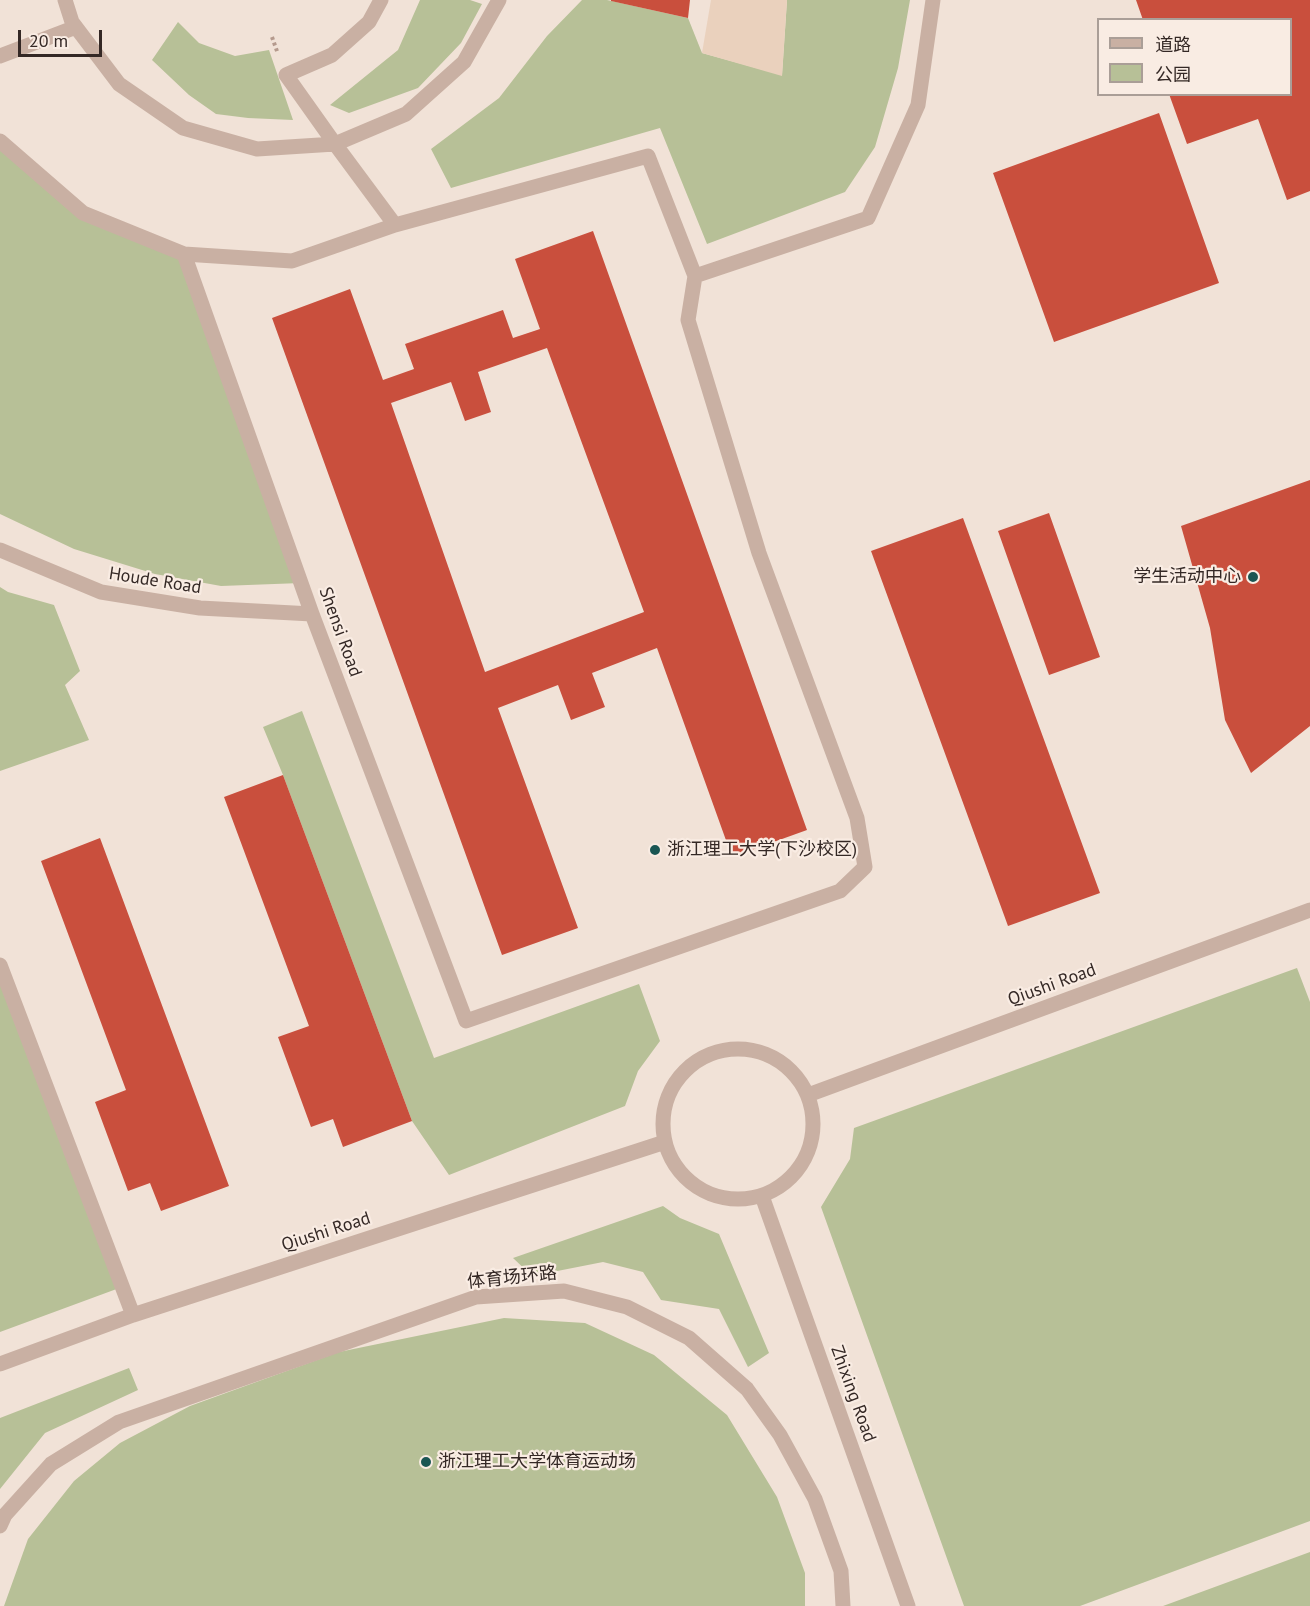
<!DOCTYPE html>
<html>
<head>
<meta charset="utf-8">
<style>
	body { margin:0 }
	#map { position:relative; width:1310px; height:1606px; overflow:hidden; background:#f1e2d7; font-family:"PT Sans","Noto Sans SC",sans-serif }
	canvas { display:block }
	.legend { position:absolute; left:1097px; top:18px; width:195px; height:78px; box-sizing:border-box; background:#f9ece3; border:2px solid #aa9e97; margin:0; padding:8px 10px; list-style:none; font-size:18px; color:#342825 }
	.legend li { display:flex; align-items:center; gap:12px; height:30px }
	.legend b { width:30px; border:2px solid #aa9e97 }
	.scale { position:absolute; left:18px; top:30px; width:84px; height:27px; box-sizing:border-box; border:3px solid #342825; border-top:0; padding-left:8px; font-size:18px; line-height:21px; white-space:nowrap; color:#342825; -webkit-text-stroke:4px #f9ece3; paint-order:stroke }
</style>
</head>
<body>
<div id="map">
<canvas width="1310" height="1606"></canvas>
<ul class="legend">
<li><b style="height:8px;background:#c9b0a3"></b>道路</li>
<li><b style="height:16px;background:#b7c097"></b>公园</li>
</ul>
<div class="scale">20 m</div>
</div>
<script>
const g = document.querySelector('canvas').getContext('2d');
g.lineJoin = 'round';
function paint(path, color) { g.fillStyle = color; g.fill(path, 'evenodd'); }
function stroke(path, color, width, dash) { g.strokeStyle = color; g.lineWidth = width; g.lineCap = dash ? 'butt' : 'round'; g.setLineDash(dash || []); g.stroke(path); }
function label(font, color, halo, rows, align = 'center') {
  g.font = font + ' "PT Sans","Noto Sans SC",sans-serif'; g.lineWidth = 4.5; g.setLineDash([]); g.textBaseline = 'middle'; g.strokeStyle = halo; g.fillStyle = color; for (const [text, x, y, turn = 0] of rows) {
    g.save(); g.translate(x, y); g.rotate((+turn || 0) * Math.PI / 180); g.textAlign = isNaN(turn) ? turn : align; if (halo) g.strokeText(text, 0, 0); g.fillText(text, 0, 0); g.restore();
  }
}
const green = new Path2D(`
	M 420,0 L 470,0 L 482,4 L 461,43 L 418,88 L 349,113 L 330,105 L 398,50 Z
	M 582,0 L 607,0 L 688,18 L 702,53 L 782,75 L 787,0 L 910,0 L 898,68 L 875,147 L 845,192 L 707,244 L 660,128 L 451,188 L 431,149 L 499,98 L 547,36 Z
	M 178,22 L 199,43 L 235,56 L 269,50 L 293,120 L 248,118 L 216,114 L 189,95 L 152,60 Z
	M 0,141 L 83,213 L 184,254 L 301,583 L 221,586 L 155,574 L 74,549 L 0,514 Z
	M 0,587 L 8,592 L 54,605 L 80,671 L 65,685 L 89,740 L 0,771 Z
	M 302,711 L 434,1058 L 639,984 L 660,1041 L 638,1071 L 625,1106 L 449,1175 L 412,1121 L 283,775 L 263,727 Z
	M 0,965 L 122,1287 L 0,1332 Z
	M 1297,968 L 1310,1002 L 1310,1521 L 1080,1606 L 964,1606 L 821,1207 L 850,1159 L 854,1128 Z
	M 663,1206 L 680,1218 L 719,1234 L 769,1353 L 748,1367 L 719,1309 L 661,1300 L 643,1272 L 603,1262 L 532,1276 L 513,1258 Z
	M 504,1318 L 585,1323 L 654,1355 L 727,1415 L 777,1497 L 805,1573 L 805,1606 L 4,1606 L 28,1539 L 74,1481 L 120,1443 L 190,1406 L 339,1352 Z
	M 129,1368 L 138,1390 L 45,1433 L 0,1489 L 0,1418 Z
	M 1310,1552 L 1310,1606 L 1163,1606 Z`);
const plaza = new Path2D(`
	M 711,0 L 787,0 L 782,76 L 702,53 Z`);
const building = new Path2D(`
	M 611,0 L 690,0 L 688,18 L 611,1 Z
	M 1136,0 L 1310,0 L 1310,191 L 1287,200 L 1258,119 L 1187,144 L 1169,94 L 1290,94 L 1290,20 L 1143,20 Z
	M 1159,113 L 1219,283 L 1054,342 L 993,173 Z
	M 593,231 L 807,830 L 732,857 L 657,648 L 592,673 L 605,707 L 571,720 L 558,685 L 498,708 L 578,928 L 502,955 L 272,318 L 350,289 L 383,380 L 414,369 L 405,344 L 503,310 L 513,338 L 540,329 L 515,259 ZM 547,348 L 644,612 L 485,672 L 391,403 L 451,382 L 465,421 L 491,412 L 478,372 Z
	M 1310,480 L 1310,726 L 1251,773 L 1225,720 L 1210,628 L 1181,526 Z
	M 1049,513 L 1100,657 L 1049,675 L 998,531 Z
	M 963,518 L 1100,893 L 1008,926 L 871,551 Z
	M 283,775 L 412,1121 L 343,1147 L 333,1119 L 311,1127 L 278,1037 L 309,1026 L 224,797 Z
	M 100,838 L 229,1186 L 161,1211 L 150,1183 L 128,1191 L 95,1102 L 126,1090 L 41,861 Z`);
const path = new Path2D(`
	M 272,37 L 278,54`);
const minor = new Path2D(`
	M 65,0 L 72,22 L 119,84 L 183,128 L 257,149 L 335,144 L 406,114 L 464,62 L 499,0
	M 381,0 L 369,22 L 332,55 L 286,75 L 335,144 L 395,225
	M 0,56 L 76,27
	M 0,141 L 83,213 L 184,254 L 292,261 L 395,225 L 648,156 L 695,276 L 688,320 L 759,553 L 857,818 L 865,867 L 840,891 L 466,1021 L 312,614 L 184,254
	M 695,276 L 868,218 L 918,105 L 933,0
	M 0,550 L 101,592 L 200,608 L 312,614
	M 0,965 L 133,1315
	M663 1124a75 75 0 1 1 150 0a75 75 0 1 1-150 0Z
	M 808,1095 L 1310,910
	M 762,1196 L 908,1606
	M 0,1364 L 133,1315 L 665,1142
	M 0,1526 L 5,1515 L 51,1464 L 119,1422 L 476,1297 L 564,1291 L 627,1307 L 689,1338 L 747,1389 L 780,1435 L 815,1499 L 841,1571 L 843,1606`);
const markers = [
	[1253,577,6,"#1a5653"],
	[655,850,6,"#1a5653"],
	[426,1462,6,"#1a5653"]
];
const poiNames = [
	["学生活动中心",1241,577,"right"],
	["浙江理工大学(下沙校区)",667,850],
	["浙江理工大学体育运动场",438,1462]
];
const streetNames = [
	["Houde Road",155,581,9],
	["Shensi Road",340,632,70],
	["Qiushi Road",1052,985,-20],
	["Qiushi Road",326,1232,-18],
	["体育场环路",512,1278,-6],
	["Zhixing Road",853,1394,70]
];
paint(green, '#b7c097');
paint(plaza, '#ead1bd');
paint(building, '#c94f3d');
stroke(path, '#b59a8d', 4, [3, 3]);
stroke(minor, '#c9b0a3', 15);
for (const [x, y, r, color] of markers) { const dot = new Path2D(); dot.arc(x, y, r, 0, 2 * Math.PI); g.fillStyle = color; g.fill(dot); stroke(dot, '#f9ece3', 2); }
label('18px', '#342825', '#f9ece3', poiNames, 'left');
label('18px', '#342825', '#f9ece3', streetNames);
</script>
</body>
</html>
